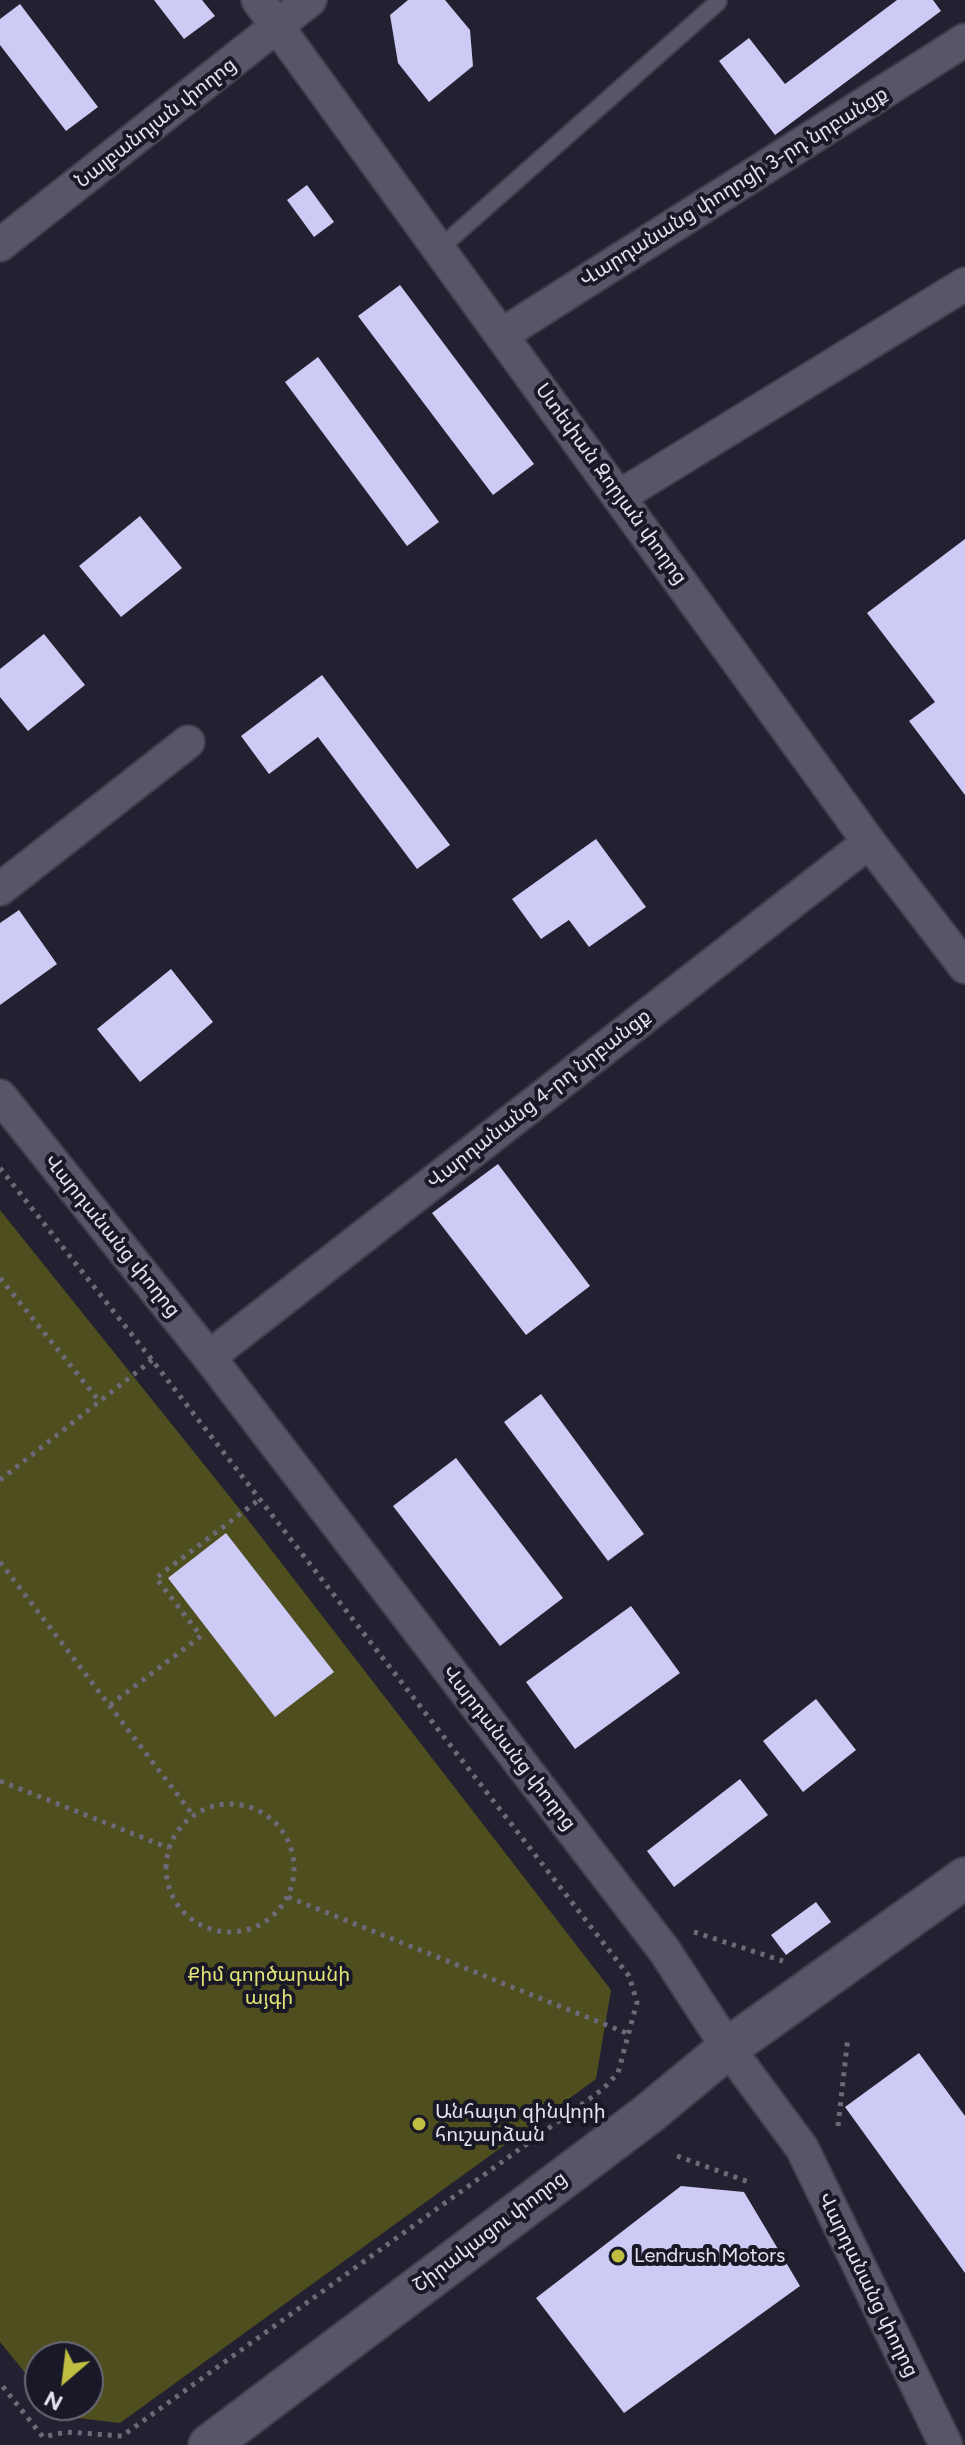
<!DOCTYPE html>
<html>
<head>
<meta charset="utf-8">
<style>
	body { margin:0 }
	#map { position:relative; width:965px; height:2445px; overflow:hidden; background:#232131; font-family:Figtree,sans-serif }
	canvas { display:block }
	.north { position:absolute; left:24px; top:2341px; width:80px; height:80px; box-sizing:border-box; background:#191827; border:2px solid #6a6976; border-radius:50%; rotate:208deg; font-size:22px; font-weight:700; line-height:32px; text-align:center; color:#e3e2ed }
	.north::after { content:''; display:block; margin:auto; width:28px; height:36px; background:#bfbe41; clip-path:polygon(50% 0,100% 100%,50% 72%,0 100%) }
</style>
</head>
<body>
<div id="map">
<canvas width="965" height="2445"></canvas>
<div class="north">N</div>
</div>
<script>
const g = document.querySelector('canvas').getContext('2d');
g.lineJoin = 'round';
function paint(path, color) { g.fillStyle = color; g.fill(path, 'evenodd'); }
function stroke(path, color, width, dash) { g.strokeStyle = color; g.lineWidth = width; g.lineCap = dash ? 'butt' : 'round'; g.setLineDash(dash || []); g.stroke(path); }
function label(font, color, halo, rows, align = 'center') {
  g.font = font + ' Figtree,"Noto Sans Armenian",sans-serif'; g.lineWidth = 8; g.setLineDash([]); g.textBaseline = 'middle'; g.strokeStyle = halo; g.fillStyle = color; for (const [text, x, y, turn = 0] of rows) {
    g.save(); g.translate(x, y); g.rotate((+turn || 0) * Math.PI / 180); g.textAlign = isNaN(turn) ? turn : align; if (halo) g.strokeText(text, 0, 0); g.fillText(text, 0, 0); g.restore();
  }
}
const green = new Path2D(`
	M 0,1210 L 242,1512 L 611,1990 L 596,2079 L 120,2423 L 61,2416 L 51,2405 L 88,2405 L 88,2357 L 40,2357 L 40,2391 L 0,2342 Z`);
const building = new Path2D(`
	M 154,0 L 202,0 L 215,16 L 184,39 Z
	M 408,0 L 445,0 L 470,30 L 473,66 L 429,102 L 398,63 L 390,15 Z
	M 897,0 L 933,0 L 941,11 L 775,135 L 719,61 L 749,38 L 785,84 Z
	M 20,4 L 98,107 L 66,131 L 0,45 L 0,19 Z
	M 307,185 L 334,222 L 314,237 L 287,200 Z
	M 400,285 L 534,464 L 493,495 L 358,316 Z
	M 318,357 L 439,522 L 407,546 L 285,382 Z
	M 140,516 L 182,568 L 121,617 L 79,566 Z
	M 965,539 L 965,795 L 909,721 L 935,702 L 867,613 Z
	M 44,634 L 85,685 L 28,731 L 0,697 L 0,669 Z
	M 322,675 L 450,845 L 417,869 L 318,737 L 269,774 L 241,736 Z
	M 596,839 L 646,907 L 589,947 L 569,920 L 541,939 L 512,899 Z
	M 19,910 L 57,964 L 0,1005 L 0,923 Z
	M 171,969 L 213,1022 L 140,1082 L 97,1029 Z
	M 498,1164 L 590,1286 L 526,1335 L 432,1213 Z
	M 541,1394 L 644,1534 L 608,1561 L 504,1422 Z
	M 456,1458 L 563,1598 L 500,1646 L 393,1506 Z
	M 226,1533 L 334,1672 L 275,1717 L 168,1578 Z
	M 631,1606 L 680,1673 L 575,1749 L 526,1682 Z
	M 816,1699 L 856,1750 L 803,1792 L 763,1741 Z
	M 740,1779 L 768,1815 L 674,1887 L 647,1851 Z
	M 816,1902 L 831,1922 L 786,1955 L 771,1935 Z
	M 919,2053 L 965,2116 L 965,2273 L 845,2107 Z
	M 681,2186 L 744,2192 L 800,2286 L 624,2413 L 536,2298 Z`);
const path = new Path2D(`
	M 0,1168 L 152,1360 L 629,1976 L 637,2002 L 618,2073 L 603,2089 L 122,2436 L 66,2432 L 43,2437 L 0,2383
	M 0,1278 L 100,1402
	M 0,1480 L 152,1360
	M 0,1562 L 193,1815
	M 110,1705 L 201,1636 L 156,1578 L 260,1499
	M 0,1781 L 169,1848
	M166 1868a64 64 0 1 1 128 0a64 64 0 1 1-128 0Z
	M 288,1897 L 629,2034
	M 694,1932 L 783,1961
	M 838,2126 L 848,2037
	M 677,2156 L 749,2182`);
const service = new Path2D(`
	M 440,248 L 718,2 L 716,0`);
const minor = new Path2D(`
	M 258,0 L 869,842 L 965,967
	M 0,245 L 310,0
	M 503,334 L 965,40
	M 620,496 L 965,284
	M 0,889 L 188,742
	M 0,1096 L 209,1357 L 664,1950 L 728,2048 L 802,2148 L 946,2445
	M 209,1357 L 869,842`);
const tertiary = new Path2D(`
	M 209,2445 L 647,2115 L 728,2048 L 965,1878`);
const markers = [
	[419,2124,8,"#bfbe41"],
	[618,2256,8,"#bfbe41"]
];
const streetNames = [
	["Նալբանդյան փողոց",156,123,-38],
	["Վարդանանց փողոցի 3-րդ նրբանցք",734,187,-32],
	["Ստեփան Զորյան փողոց",611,484,54],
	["Վարդանանց 4-րդ նրբանցք",539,1099,-38],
	["Վարդանանց փողոց",112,1236,51],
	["Վարդանանց փողոց",509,1748,52],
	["Շիրակացու փողոց",490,2232,-37],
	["Վարդանանց փողոց",868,2285,64]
];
const parkNames = [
	["Քիմ գործարանի",269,1975],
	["այգի",269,1998]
];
const poiNames = [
	["Անհայտ զինվորի",435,2112],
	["հուշարձան",435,2135],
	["Lendrush Motors",634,2256]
];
paint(green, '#4e4e1f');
paint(building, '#cdcaf5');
stroke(service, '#403e4c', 20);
stroke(minor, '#403e4c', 36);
stroke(tertiary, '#403e4c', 44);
stroke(path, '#6c6a78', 5, [4, 6]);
stroke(service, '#575669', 16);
stroke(minor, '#575669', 32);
stroke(tertiary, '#575669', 40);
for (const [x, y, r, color] of markers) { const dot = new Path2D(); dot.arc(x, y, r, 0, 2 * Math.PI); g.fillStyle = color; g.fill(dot); stroke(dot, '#191827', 3); }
label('20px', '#e3e2ed', '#191827', streetNames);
label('20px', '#e2e377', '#191827', parkNames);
label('20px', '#e3e2ed', '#191827', poiNames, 'left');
</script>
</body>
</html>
